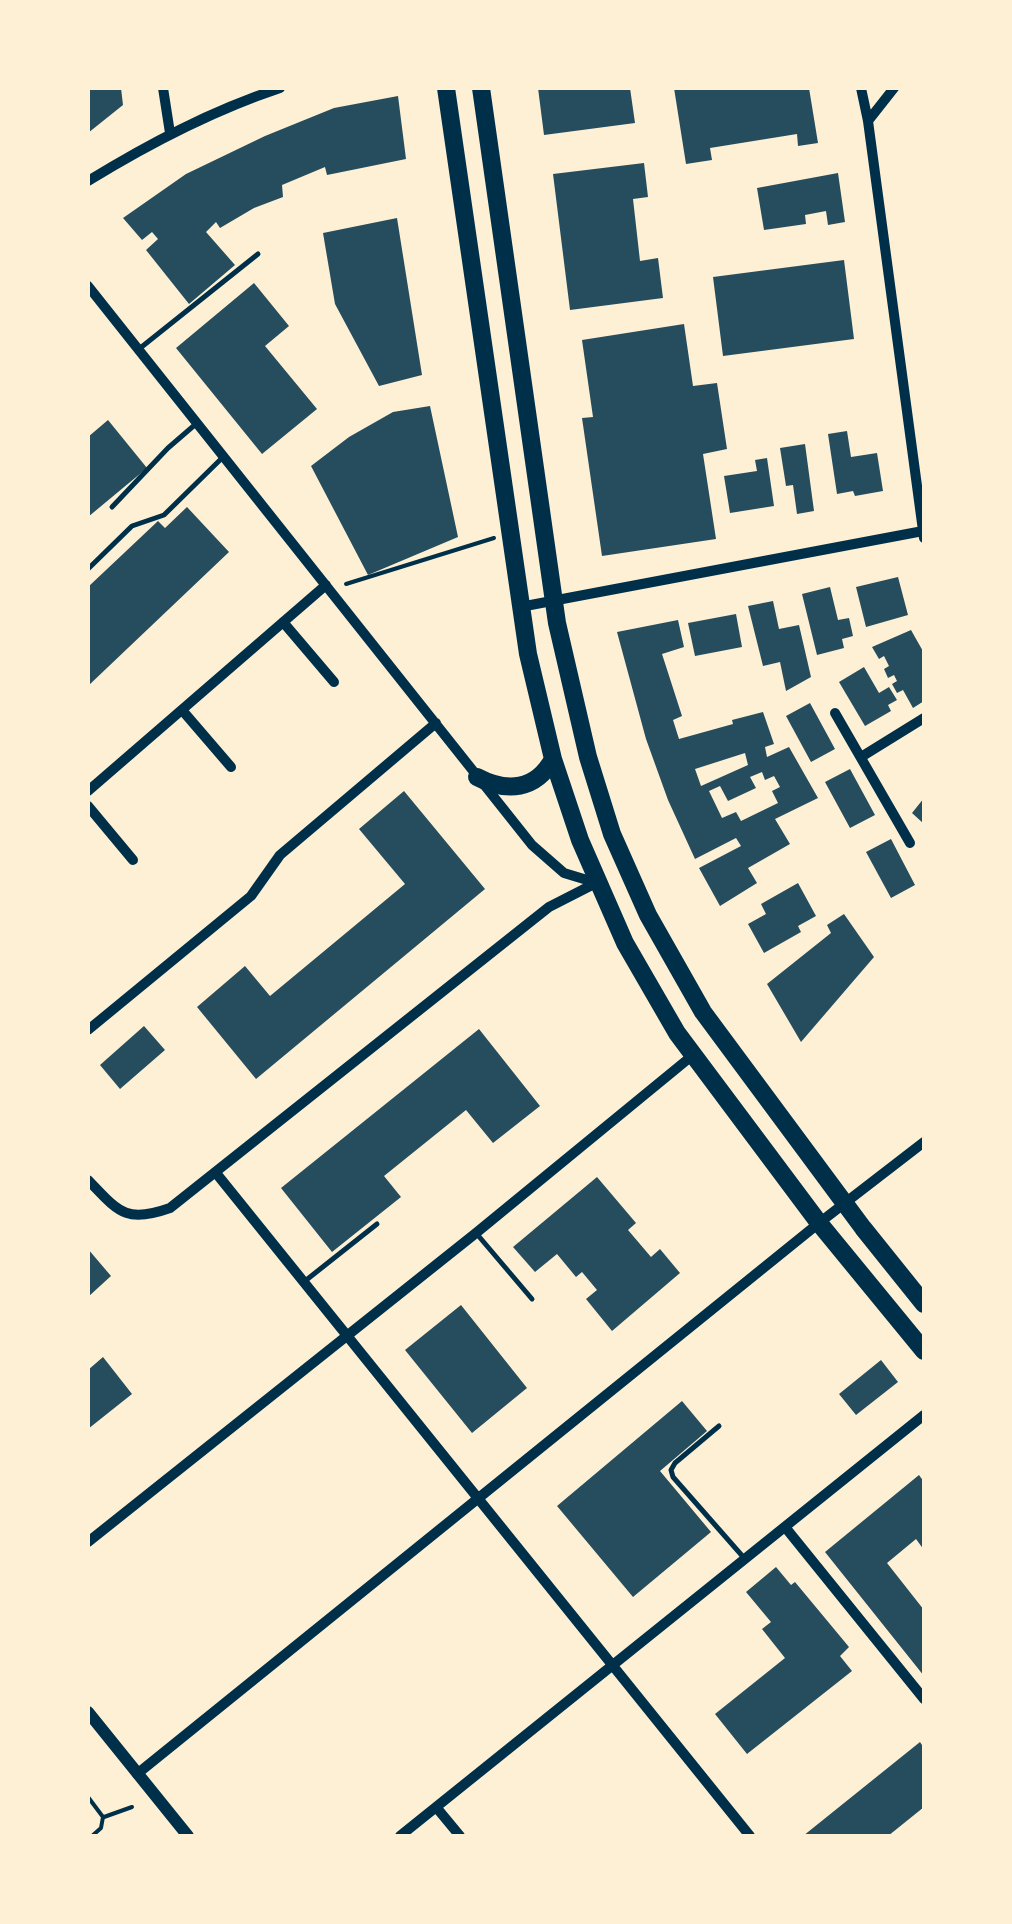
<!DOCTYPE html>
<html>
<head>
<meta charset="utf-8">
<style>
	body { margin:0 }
	#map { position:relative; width:1012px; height:1924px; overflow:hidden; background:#fdf0d5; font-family:"Sofia Sans Condensed",sans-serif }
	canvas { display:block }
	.frame { position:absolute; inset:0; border:90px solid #fdf0d5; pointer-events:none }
</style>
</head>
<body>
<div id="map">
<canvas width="1012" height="1924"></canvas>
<div class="frame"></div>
</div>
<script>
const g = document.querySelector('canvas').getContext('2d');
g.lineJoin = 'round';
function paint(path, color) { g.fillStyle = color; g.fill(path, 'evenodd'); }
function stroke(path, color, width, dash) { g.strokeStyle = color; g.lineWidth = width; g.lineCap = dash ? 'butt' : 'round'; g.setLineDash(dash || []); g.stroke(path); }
const building = new Path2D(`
	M 88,88 L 121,88 L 123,105 L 88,133 Z
	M 538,88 L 630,88 L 635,123 L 544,135 Z
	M 674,88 L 809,88 L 818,143 L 798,146 L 797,134 L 710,148 L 712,160 L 686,164 Z
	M 398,96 L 406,159 L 327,175 L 325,167 L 282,185 L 283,197 L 254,208 L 220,228 L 216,222 L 206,232 L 235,265 L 189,304 L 146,250 L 158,239 L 152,232 L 142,240 L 123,218 L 186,174 L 265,136 L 334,108 Z
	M 644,163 L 648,197 L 633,199 L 640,261 L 658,258 L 663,298 L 570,310 L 553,174 Z
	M 838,173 L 845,222 L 828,225 L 826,211 L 805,215 L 806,224 L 764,230 L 757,188 Z
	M 397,218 L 422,375 L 379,386 L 335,304 L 323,233 Z
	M 844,260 L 854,339 L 723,356 L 713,277 Z
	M 254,283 L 289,326 L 265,346 L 317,409 L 262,454 L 176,348 Z
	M 684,324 L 693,386 L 717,383 L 727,449 L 703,454 L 716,539 L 602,556 L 582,418 L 593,417 L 582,340 Z
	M 430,406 L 458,537 L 368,575 L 311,466 L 349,437 L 393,412 Z
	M 108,420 L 147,468 L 88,517 L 88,437 Z
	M 847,431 L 851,457 L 877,453 L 883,491 L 855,496 L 853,491 L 837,494 L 828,434 Z
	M 805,444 L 814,511 L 797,514 L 793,485 L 786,486 L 780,448 Z
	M 767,458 L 774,506 L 730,513 L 724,476 L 757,471 L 755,460 Z
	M 187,507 L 229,552 L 88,686 L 88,587 L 158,521 L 165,528 Z
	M 898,577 L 908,615 L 866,627 L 856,587 Z
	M 830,587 L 838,620 L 849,618 L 853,636 L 842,639 L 844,648 L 817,655 L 802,594 Z
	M 773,601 L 779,629 L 799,625 L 811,677 L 786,691 L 780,662 L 763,666 L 748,606 Z
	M 736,614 L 742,647 L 695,656 L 688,623 Z
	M 678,620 L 684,647 L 662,654 L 682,716 L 673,720 L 679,739 L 733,724 L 732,720 L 763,712 L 774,744 L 765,747 L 767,757 L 789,747 L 818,798 L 775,819 L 790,844 L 748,868 L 757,883 L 720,906 L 699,868 L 741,846 L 736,838 L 695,859 L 668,800 L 646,739 L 617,632 ZM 745,753 L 748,765 L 701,786 L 695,769 ZM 762,772 L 765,780 L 774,776 L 780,787 L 772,791 L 778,803 L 741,821 L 736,812 L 722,818 L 709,791 L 720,786 L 728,801 L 756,788 L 750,777 Z
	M 911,630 L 924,653 L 924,701 L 913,708 L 903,690 L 897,693 L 892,684 L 897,681 L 894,675 L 888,678 L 884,669 L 889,666 L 884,656 L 879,659 L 872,647 Z
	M 864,667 L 879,693 L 889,687 L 897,700 L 888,705 L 891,711 L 865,726 L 839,682 Z
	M 810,703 L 835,749 L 811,762 L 786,716 Z
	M 850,769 L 875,815 L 850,828 L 825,782 Z
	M 404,791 L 485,889 L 256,1079 L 197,1007 L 245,966 L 270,996 L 405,884 L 359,829 Z
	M 924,798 L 924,824 L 912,813 Z
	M 891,839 L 915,885 L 891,898 L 866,852 Z
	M 798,883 L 816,916 L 798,926 L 801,932 L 764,953 L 748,924 L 766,914 L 761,904 Z
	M 844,914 L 874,957 L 801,1042 L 767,984 L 831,933 L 827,925 Z
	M 144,1026 L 165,1050 L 120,1089 L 100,1065 Z
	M 479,1029 L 540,1106 L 493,1143 L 466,1110 L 384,1176 L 401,1197 L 332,1252 L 281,1188 Z
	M 597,1177 L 636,1223 L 628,1230 L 651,1257 L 660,1249 L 680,1273 L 612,1331 L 586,1299 L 597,1290 L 582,1272 L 576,1277 L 557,1254 L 535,1272 L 513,1247 Z
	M 88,1249 L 111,1276 L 88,1297 Z
	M 461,1305 L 527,1388 L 472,1433 L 405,1350 Z
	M 103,1357 L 132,1394 L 88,1429 L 88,1370 Z
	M 881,1360 L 898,1382 L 856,1415 L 839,1394 Z
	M 682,1401 L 707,1431 L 660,1471 L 711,1532 L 633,1597 L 557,1506 Z
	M 919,1475 L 924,1482 L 924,1550 L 916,1539 L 887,1563 L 924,1610 L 924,1676 L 825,1552 Z
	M 776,1567 L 791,1585 L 795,1582 L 849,1647 L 840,1656 L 852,1671 L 747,1754 L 715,1714 L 785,1658 L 762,1629 L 771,1622 L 746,1592 Z
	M 920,1742 L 924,1748 L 924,1807 L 888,1836 L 803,1836 Z`);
const path = new Path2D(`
	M 346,584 L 494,538
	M 88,1797 L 103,1817 L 101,1828 L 92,1836
	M 104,1817 L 132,1807`);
const service = new Path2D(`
	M 139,349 L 258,254
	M 112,507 L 168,448 L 197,423
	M 88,569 L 132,526 L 164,515 L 222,458
	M 476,1233 L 532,1299
	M 305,1281 L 377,1224
	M 719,1426 L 675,1463 L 671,1470 L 673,1477 L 745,1559`);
const minor = new Path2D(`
	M 163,88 L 170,133
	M 861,88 L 868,121 L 924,538
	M 868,121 L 894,88
	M 88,181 C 150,143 211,111 280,88
	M 88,286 L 532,845 L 564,873 L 597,883
	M 520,607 L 923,531
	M 283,622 L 334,682
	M 182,710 L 231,767
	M 835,713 L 910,843
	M 861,757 L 924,718
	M 88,791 L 326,585
	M 88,806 L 133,860
	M 88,1030 L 251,896 L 280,855 L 436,723
	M 216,1173 L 750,1836
	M 88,1180 C 118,1211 125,1224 170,1208 L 549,907 L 596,883
	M 785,1527 L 924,1699
	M 88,1542 L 476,1233 L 693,1055
	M 137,1774 L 819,1223 L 924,1142
	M 436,1807 L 460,1836
	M 400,1836 L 924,1415`);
const tertiary = new Path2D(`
	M 88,1712 L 188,1836`);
const primary = new Path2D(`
	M 446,88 L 528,654 L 553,759 L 580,840 L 625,943 L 677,1033 L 819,1223 L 924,1351
	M 481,88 L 557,623 L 588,757 L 612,834 L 648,915 L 703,1012 L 863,1228 L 924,1304
	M 477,777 C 507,793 536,790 553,759`);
paint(building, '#264d5e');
stroke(path, '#003049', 4);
stroke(service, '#003049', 5);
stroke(minor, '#003049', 10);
stroke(tertiary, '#003049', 12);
stroke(primary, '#003049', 18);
</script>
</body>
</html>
